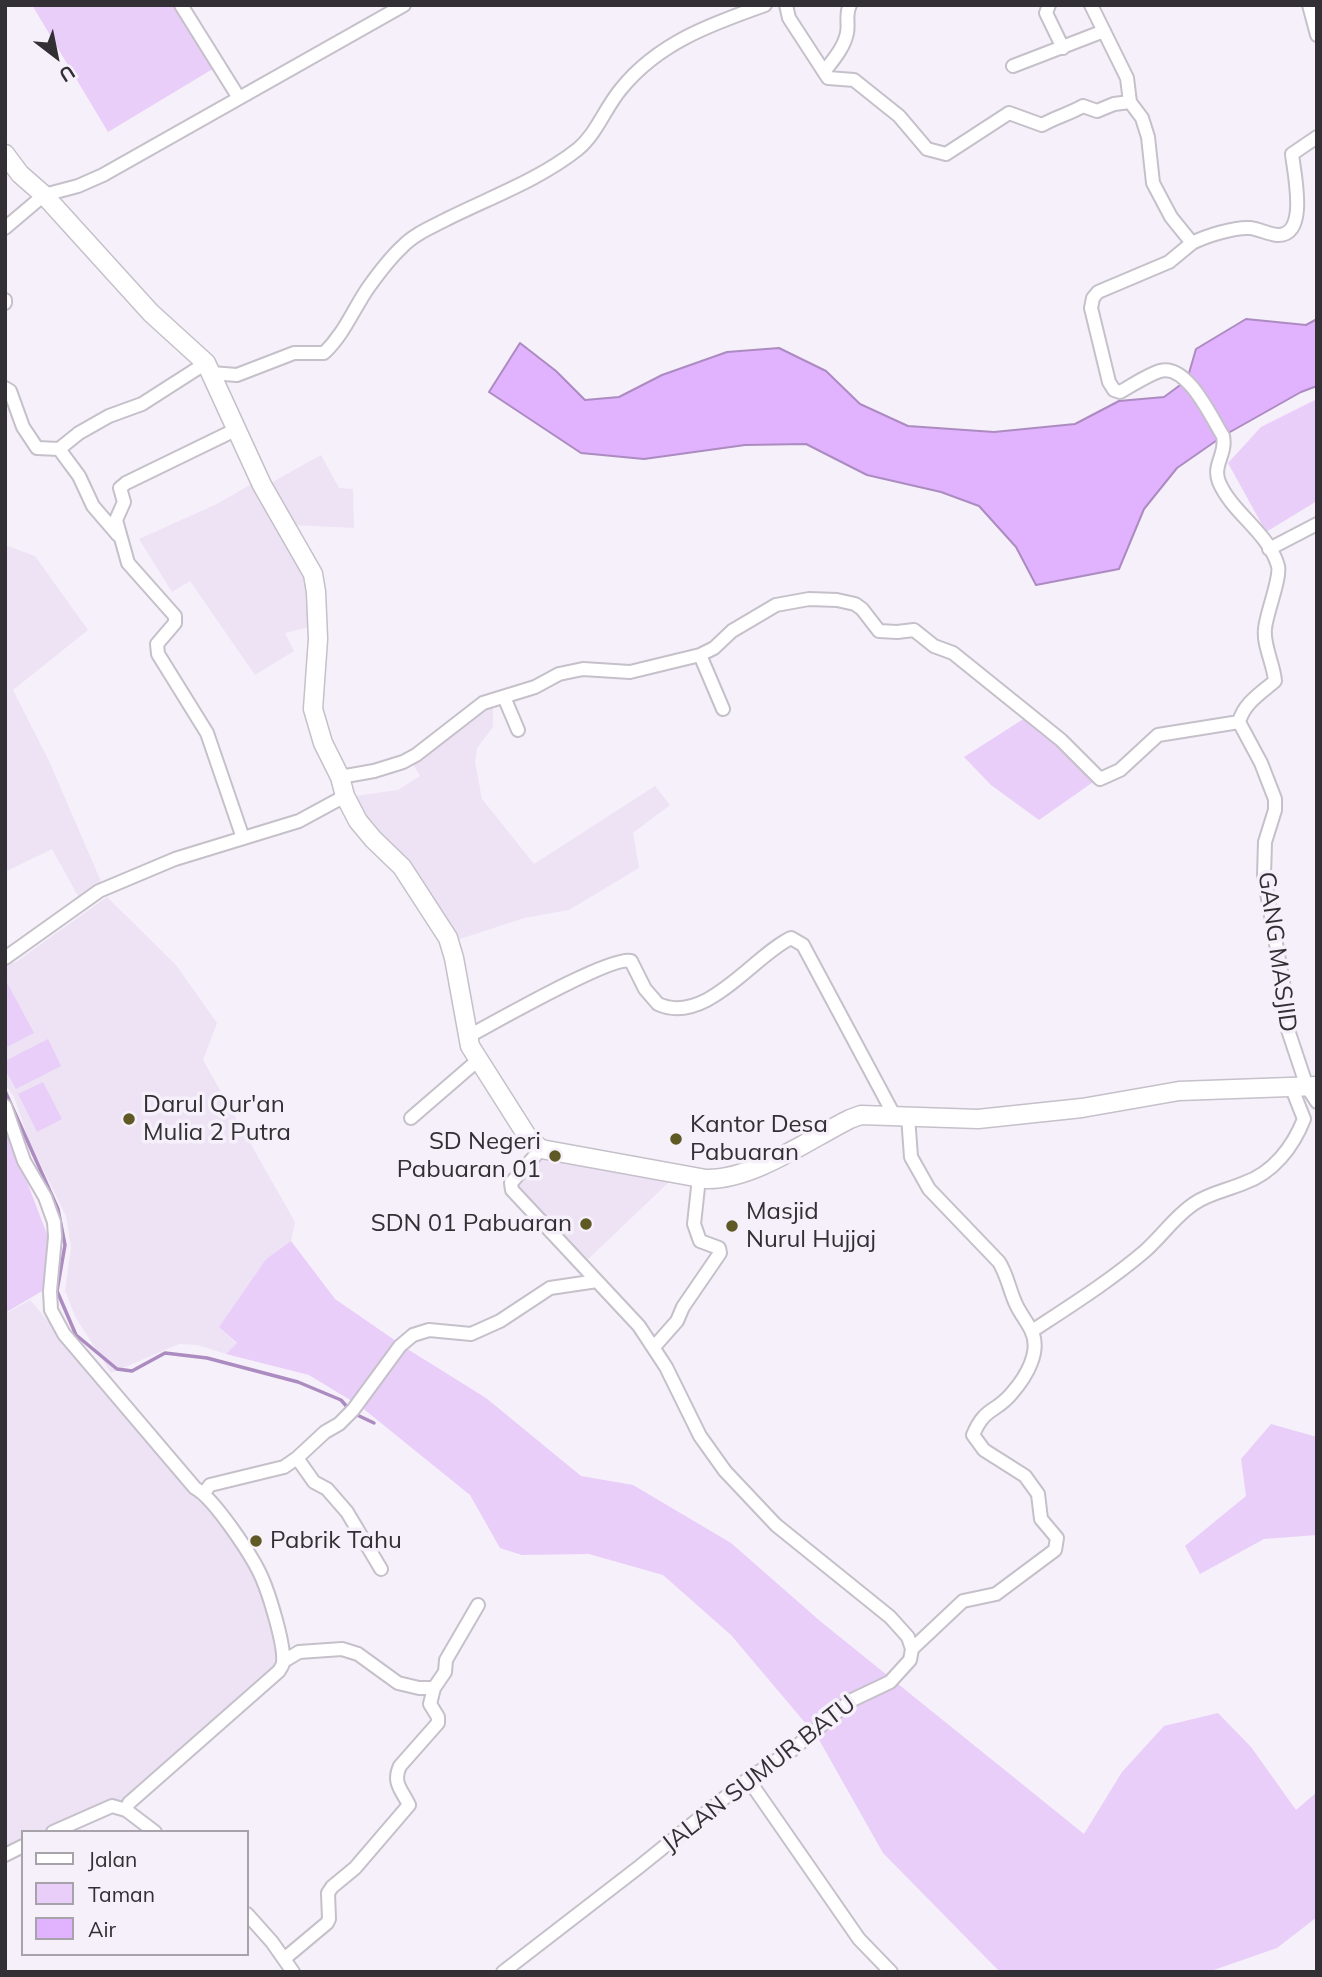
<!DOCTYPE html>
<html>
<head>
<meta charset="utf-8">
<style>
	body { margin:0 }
	#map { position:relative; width:1322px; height:1977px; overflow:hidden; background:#f6f0fa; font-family:Mulish,sans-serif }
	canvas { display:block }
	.frame { position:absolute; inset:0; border:7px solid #323034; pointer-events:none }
	.legend { position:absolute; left:21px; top:1830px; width:228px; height:126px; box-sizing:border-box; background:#f6f0fa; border:2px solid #a8a3ab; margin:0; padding:9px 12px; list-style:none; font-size:21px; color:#323034 }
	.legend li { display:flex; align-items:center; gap:14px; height:35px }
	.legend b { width:35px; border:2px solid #a8a3ab }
	.north { position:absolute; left:21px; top:21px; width:70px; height:70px; -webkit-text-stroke:5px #f6f0fa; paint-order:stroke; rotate:148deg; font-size:19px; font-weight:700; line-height:28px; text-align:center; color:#323034 }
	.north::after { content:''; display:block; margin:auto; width:24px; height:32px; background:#323034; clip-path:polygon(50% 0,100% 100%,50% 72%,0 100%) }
</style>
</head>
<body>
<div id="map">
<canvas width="1322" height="1977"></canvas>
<div class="frame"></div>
<ul class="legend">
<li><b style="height:9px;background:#fff"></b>Jalan</li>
<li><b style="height:19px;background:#e8cef8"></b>Taman</li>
<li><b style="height:19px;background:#e1b2fd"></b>Air</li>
</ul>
<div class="north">U</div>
</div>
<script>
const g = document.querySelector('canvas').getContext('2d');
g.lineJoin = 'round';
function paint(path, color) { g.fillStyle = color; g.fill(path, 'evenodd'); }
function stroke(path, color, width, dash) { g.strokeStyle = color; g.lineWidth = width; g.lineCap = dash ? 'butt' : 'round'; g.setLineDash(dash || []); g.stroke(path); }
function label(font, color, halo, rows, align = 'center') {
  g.font = font + ' Mulish,sans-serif'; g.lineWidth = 7; g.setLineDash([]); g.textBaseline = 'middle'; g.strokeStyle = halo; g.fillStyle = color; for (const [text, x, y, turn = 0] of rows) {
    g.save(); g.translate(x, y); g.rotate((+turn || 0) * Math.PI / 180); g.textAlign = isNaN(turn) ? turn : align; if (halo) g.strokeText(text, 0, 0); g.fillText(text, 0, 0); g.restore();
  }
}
const built = new Path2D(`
	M 321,455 L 339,488 L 353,489 L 354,528 L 293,525 L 269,484 Z
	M 253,483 L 308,581 L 314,626 L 285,633 L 294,651 L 255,675 L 190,581 L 172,592 L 139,539 L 217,504 Z
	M 5,545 L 35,556 L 88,630 L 13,690 L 49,761 L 103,886 L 79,898 L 52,849 L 5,872 Z
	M 493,703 L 493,727 L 477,748 L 475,762 L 482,799 L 534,864 L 655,786 L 670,805 L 633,833 L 639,868 L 569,910 L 524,918 L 457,940 L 372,826 L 355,796 L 398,790 L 420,776 L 411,761 Z
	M 107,897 L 176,965 L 217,1023 L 203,1060 L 295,1222 L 291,1241 L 266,1259 L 219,1327 L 237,1344 L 226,1354 L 198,1345 L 179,1344 L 111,1373 L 76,1318 L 65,1291 L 71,1247 L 66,1216 L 29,1141 L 14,1097 L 5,1084 L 5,965 L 16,962 Z
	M 549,1154 L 670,1181 L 584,1263 L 513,1186 Z
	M 30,1300 L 232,1535 L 264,1595 L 272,1621 L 279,1662 L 275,1670 L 128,1801 L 100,1806 L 48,1832 L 23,1832 L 23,1844 L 5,1851 L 5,1314 Z`);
const green = new Path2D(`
	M 32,5 L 179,5 L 216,67 L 108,132 Z
	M 1317,399 L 1317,501 L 1266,532 L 1228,463 L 1261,427 Z
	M 1028,716 L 1096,780 L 1039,820 L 991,785 L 964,757 Z
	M 5,979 L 34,1033 L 5,1048 Z
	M 48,1039 L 61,1066 L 16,1089 L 5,1069 L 5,1061 Z
	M 43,1082 L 62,1119 L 37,1132 L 18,1094 Z
	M 5,1124 L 48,1237 L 44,1290 L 5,1313 Z
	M 291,1241 L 335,1299 L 409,1350 L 486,1398 L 581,1476 L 633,1485 L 731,1543 L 820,1621 L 1084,1834 L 1122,1772 L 1164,1726 L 1218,1713 L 1251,1747 L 1296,1810 L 1317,1792 L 1317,1917 L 1277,1948 L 1208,1972 L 1000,1972 L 883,1853 L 818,1738 L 731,1635 L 663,1575 L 589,1554 L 522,1555 L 500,1548 L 470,1495 L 360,1406 L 309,1375 L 226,1354 L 237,1343 L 219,1327 L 266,1259 Z
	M 1271,1424 L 1317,1437 L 1317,1535 L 1264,1539 L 1200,1574 L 1185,1546 L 1246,1496 L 1241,1459 Z`);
const water = new Path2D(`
	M 1246,319 L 1306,325 L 1317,319 L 1317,386 L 1301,392 L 1223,436 L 1177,468 L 1144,509 L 1119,569 L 1036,585 L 1016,547 L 979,506 L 941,492 L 867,475 L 806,444 L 745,445 L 644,459 L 581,453 L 489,392 L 520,343 L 556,371 L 585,400 L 619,397 L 662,375 L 727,352 L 779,348 L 826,371 L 860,404 L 908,426 L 994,432 L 1075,424 L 1119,401 L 1164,397 L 1187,380 L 1196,349 Z`);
const stream = new Path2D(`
	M 5,1091 L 58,1209 L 65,1245 L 57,1291 L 76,1335 L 117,1369 L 132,1371 L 165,1353 L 207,1358 L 298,1382 L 341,1400 L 349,1409
	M 355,1414 L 374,1423`);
const street = new Path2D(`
	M 181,5 L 239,98
	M 786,5 L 789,18 L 828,78 L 854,80 L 899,116 L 927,149 L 946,154 L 1009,113 L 1042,125 C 1056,117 1069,114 1083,106 L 1097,111 L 1114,104 L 1130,102
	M 1049,5 L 1046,13 L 1063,48
	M 1091,5 L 1127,78 L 1130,102 L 1142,118 L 1148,137 L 1153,183 L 1171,217 L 1192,243 L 1169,262 L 1098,292 L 1093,298 L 1091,308 L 1109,382 L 1114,390 L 1120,392 C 1133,385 1147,375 1160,371 C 1187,363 1211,417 1223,436 C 1227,454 1212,465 1219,482 C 1232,513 1269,533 1278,566 C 1281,578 1266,614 1265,629 C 1263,645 1274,665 1275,681 C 1261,693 1244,703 1239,722 L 1261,763 L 1275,799 L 1275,810 L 1265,842 L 1264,876 L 1285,994 L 1287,1027 L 1307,1087 L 1317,1102
	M 1309,5 L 1317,35
	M 1013,66 L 1104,31
	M 824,72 C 833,60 844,48 847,33 C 849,23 845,14 850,5
	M 5,228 L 44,195 L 78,186 L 103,175 L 404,5
	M 1192,243 C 1206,236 1234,227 1250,228 C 1259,229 1268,234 1277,235 C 1309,237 1294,173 1292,154 L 1317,137
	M 5,300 L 5,303
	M 211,373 L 237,375 L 294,353 L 324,353 C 344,334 353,310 368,288 C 378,274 390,258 402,247 C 414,234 432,227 447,219 C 491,197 539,180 578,149 C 597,133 605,108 621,89 C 658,43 711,24 765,5
	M 5,388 L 10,391 L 23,427 L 37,448 L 59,449 L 79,433 L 109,416 L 142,404 L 206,363
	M 235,430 L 126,483 L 120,488 L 124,502 L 116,520 L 128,563 L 175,616 L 175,623 L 157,644 L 158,654 L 207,733 L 243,838
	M 59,449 L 79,476 L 93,506 L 118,535
	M 1269,549 L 1317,524
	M 700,655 L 723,709
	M 504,697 L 518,730
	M 340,777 L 374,771 L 403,762 L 416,755 L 483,703 L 535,687 L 559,674 L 583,669 L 630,672 L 700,655 L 714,648 L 732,631 L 776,605 L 809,599 L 837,600 L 855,604 L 862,609 L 879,631 L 897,632 L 914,630 L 934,646 L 953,653 L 1061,740 L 1100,779 L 1120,770 L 1158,735 L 1239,722
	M 5,958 L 99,891 L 175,859 L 299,821 L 345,796
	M 467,1037 C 492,1024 611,955 631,961 L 645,989 L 658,1004 C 706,1026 753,956 791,938 L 803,945 L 894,1115
	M 5,1106 L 24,1161 L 45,1197 L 54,1222 L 55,1237 L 50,1291 L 51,1310 L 64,1334 L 195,1488 C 214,1498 253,1557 262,1578 C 269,1594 285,1645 283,1662 C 283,1666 281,1667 279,1671 L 129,1803 L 126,1810 L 155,1832
	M 908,1116 L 911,1157 L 929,1189 L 999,1262 C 1007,1275 1009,1288 1015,1302 C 1019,1312 1026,1320 1031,1330 C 1042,1351 1026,1377 1012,1393 C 996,1413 985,1406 973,1435 L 984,1450 L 1025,1476 L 1038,1494 L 1041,1519 L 1057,1538 L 1055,1550 L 996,1594 L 963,1601 L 912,1649
	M 411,1118 L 477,1061
	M 1032,1331 C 1070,1306 1110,1281 1145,1251 C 1162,1236 1176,1215 1195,1203 C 1210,1193 1228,1190 1244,1183 C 1273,1173 1293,1147 1304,1119 L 1291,1086
	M 654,1347 L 677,1321 L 683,1307 L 720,1253 L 719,1248 L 700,1241 L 694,1224 L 699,1178
	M 297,1458 L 314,1482 L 327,1489 L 347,1512 L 381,1569
	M 204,1493 L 210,1485 L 284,1467 L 297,1458 L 325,1432 L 339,1424 L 353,1410 L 400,1346 L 413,1335 L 429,1330 L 471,1334 L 500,1321 L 550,1288 L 597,1281
	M 284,1661 L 299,1652 L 342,1649 L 358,1654 L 398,1683 L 419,1688 L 434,1688
	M 748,1779 L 859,1939 L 891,1972
	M 53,1832 L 112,1806 L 126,1810
	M 5,1855 L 23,1846
	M 247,1914 L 272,1942 L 293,1972
	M 284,1959 L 327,1923 L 329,1919 L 328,1893 L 332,1887 L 355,1868 L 409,1805 C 402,1790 392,1783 400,1766 L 438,1723 L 438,1717 L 430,1704 L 434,1688 L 445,1672 L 446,1660 L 478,1605
	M 503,1972 L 639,1867 L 748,1779 L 791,1751 L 850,1701 L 890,1682 L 910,1660 L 912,1649 L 908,1637 L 890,1617 L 776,1525 L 725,1471 L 700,1436 L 666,1367 L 639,1326 L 512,1190 L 511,1183 L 541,1149`);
const secondary = new Path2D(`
	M 5,154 L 20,174 L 44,195 L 151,313 L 206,363 L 262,485 L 313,574 L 316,592 L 318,639 L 313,709 L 323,743 L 340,777 L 345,796 L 358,821 L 373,839 L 402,867 L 448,938 L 454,958 L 470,1046 L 529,1139 L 541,1149 L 706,1179 C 753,1180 808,1140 850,1119 L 861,1115 L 978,1119 L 1082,1108 L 1179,1091 L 1317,1086`);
const markers = [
	[129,1119,7,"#5e5925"],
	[676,1139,7,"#5e5925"],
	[555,1156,7,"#5e5925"],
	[586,1224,7,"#5e5925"],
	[732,1226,7,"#5e5925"],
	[256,1541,7,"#5e5925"]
];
const streetNames = [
	["GANG MASJID",1277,952,82],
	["JALAN SUMUR BATU",759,1774,-38]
];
const poiNames = [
	["Darul Qur'an",143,1105],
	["Mulia 2 Putra",143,1133],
	["Kantor Desa",690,1125],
	["Pabuaran",690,1153],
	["SD Negeri",541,1142,"right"],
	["Pabuaran 01",541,1170,"right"],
	["Masjid",746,1212],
	["Nurul Hujjaj",746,1240],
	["SDN 01 Pabuaran",572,1224,"right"],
	["Pabrik Tahu",270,1541]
];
paint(built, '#ede3f4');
paint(green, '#e8cef8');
paint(water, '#e1b2fd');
stroke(water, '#ac8bc1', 2);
stroke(stream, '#ac8bc1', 3.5);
stroke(street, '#c5c0c9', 16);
stroke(secondary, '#c5c0c9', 21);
stroke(street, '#fff', 12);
stroke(secondary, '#fff', 18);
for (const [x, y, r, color] of markers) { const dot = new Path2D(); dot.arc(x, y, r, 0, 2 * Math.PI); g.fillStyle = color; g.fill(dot); stroke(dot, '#f6f0fa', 2.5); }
label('24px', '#323034', '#f6f0fa', streetNames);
label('24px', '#323034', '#f6f0fa', poiNames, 'left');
</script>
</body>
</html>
